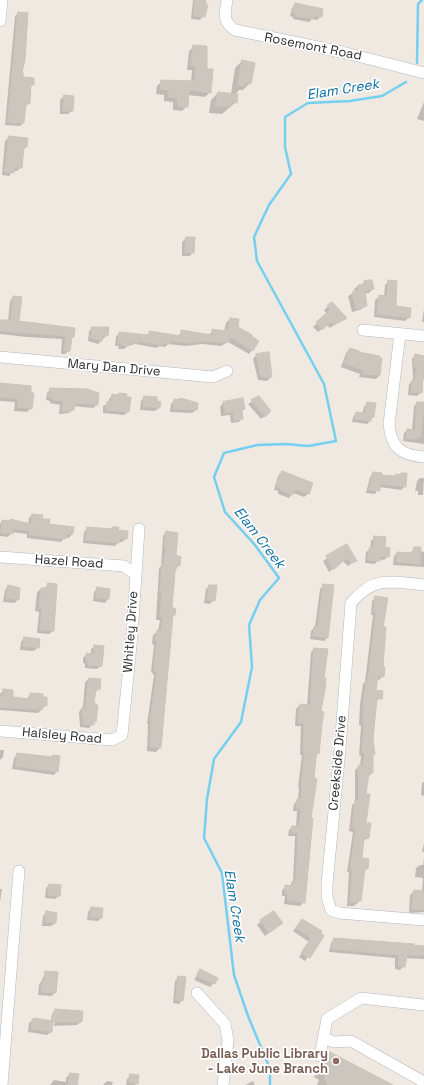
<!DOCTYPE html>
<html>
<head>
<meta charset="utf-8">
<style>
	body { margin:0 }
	canvas { display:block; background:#efe9e1 }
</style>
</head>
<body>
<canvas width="424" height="1085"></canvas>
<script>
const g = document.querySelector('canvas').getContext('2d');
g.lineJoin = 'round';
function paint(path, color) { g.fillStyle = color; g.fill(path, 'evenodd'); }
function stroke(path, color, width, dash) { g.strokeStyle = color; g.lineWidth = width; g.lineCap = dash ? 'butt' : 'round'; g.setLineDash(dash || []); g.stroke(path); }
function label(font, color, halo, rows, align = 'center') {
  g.font = font + ' "Space Grotesk",sans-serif'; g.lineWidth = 3.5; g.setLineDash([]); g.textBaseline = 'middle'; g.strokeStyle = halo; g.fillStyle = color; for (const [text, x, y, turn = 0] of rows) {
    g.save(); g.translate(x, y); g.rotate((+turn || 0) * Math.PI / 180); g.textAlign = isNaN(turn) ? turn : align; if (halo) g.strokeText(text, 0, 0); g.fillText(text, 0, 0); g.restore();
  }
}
const shadow = new Path2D(`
	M 193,0 L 206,0 L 206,13 L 200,20 L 191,19 Z
	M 295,4 L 315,7 L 321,16 L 317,20 L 312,19 L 309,22 L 293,19 L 293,17 L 290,16 L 292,8 Z
	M 19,13 L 20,73 L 22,78 L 33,85 L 30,87 L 29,103 L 25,107 L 23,123 L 20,126 L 5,125 L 15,16 Z
	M 194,46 L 206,70 L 210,92 L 205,97 L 188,95 L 187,106 L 182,111 L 173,110 L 173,102 L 164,101 L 164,95 L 156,94 L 157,86 L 162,81 L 191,82 L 192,70 L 187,70 L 189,51 Z
	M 242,61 L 250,83 L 243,90 L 239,90 L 235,95 L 236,102 L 222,114 L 209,113 L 211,100 L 218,93 L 231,94 L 235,68 Z
	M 64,96 L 72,111 L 68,114 L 60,114 L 60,100 Z
	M 424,102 L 424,121 L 417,119 Z
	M 9,137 L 26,147 L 23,150 L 21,167 L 17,171 L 13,171 L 9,176 L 2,175 L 5,141 Z
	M 186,238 L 193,252 L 190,256 L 182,256 L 182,242 Z
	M 389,281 L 395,307 L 409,317 L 405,321 L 374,317 L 375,300 L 379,297 L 384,297 L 385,285 Z
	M 365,282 L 373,289 L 369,293 L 364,293 L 366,305 L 362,309 L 352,312 L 348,296 L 355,292 L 354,289 L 358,286 Z
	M 13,297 L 18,322 L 73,337 L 70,340 L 69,351 L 65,354 L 61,354 L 62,339 L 26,337 L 0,334 L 0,320 L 8,321 L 10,301 Z
	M 332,303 L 345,318 L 330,328 L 327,325 L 318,332 L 313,327 L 327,314 L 324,310 Z
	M 424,309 L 424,322 L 422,322 Z
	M 230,319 L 252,350 L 249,354 L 228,342 L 221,346 L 202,344 L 186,346 L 168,344 L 165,347 L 159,346 L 157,348 L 135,344 L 128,346 L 124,349 L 118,349 L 119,346 L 115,346 L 116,337 L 119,333 L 146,336 L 150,332 L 178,336 L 182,331 L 209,335 L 213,330 L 224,332 L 226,323 Z
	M 92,328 L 107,335 L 98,344 L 88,341 L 89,331 Z
	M 350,349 L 378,359 L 380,375 L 376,379 L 359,377 L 360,374 L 341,367 L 346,353 Z
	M 268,353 L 271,377 L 267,381 L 258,380 L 253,359 L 256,355 Z
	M 415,355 L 424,356 L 424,376 L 421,392 L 417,396 L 408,395 L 409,384 L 413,380 L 412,359 Z
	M 0,384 L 30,387 L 31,408 L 27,412 L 14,411 L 15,402 L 0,401 Z
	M 51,389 L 97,405 L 93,408 L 73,406 L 73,410 L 69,413 L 59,414 L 60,405 L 50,403 L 50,401 L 46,400 L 47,393 Z
	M 113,395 L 128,412 L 124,415 L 103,413 L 103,406 L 109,403 L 109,399 Z
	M 144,397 L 156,402 L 159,408 L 155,411 L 140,410 L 141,401 Z
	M 259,397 L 266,415 L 261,419 L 248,404 Z
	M 181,399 L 186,399 L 196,410 L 192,413 L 170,412 L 171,404 L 175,400 Z
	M 242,400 L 242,418 L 239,422 L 231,423 L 230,415 L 221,416 L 220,407 L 223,403 Z
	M 367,403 L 373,417 L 370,421 L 367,424 L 352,422 L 353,417 L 356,413 L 362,414 L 364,407 Z
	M 417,403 L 424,403 L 424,444 L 403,441 L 404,433 L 407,430 L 412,430 L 414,406 Z
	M 282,472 L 311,484 L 308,494 L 304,497 L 293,493 L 289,498 L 278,494 L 278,491 L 274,490 L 278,476 Z
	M 373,473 L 380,476 L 394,477 L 401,474 L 405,486 L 401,490 L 379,487 L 375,494 L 366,493 L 370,477 Z
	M 420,478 L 424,478 L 423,495 L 418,495 L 418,491 L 415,491 L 417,481 Z
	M 32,515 L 48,525 L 72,534 L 69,538 L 65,537 L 61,542 L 27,538 L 27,534 L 12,532 L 8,537 L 0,536 L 0,524 L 2,521 L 28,524 L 29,518 Z
	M 88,528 L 110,530 L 112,528 L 126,539 L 122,542 L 119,542 L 115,546 L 83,543 L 84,532 Z
	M 166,532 L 179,565 L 175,569 L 171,607 L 174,615 L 172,618 L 160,748 L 156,752 L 147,751 L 148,724 L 147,724 L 154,675 L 151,672 L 154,645 L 152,644 L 153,635 L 158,631 L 160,620 L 156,620 L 159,568 L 161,566 L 163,536 Z
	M 375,537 L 388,556 L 384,560 L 379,559 L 375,564 L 365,563 L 366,552 L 370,549 L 371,541 Z
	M 347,545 L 355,561 L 348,566 L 343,561 L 329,572 L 323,561 Z
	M 414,548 L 424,552 L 424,567 L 393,565 L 394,556 L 397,553 L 410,554 Z
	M 48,584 L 53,631 L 49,634 L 37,633 L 39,612 L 35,611 L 37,592 L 41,589 L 44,589 Z
	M 324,585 L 327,638 L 324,641 L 310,639 L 311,631 L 315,627 L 320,589 Z
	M 8,586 L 18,599 L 15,603 L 3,602 L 5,590 Z
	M 209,586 L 214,600 L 210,604 L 204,603 L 206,589 Z
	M 98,588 L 109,590 L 108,599 L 105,603 L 93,601 L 94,592 Z
	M 376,597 L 382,628 L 383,676 L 379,680 L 376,680 L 375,691 L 381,698 L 375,702 L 372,739 L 374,753 L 372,755 L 372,773 L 368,777 L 365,795 L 365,823 L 368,838 L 363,841 L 361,859 L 367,868 L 363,872 L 360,900 L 354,906 L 347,906 L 349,872 L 347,872 L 353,832 L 349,831 L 352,805 L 355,802 L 355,770 L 360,766 L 361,756 L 359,755 L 361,726 L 359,725 L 360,704 L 363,684 L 365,682 L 373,615 L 371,615 L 372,601 Z
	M 24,638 L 38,647 L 34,651 L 20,650 L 21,642 Z
	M 95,646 L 101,666 L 97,669 L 85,668 L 85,664 L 83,663 L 83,658 L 87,654 L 91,655 L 91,649 Z
	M 314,649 L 320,712 L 318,753 L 315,756 L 309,819 L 304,902 L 300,906 L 284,904 L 285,896 L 282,896 L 282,890 L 286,886 L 290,886 L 293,880 L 295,836 L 288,836 L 289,830 L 292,827 L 296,827 L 297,811 L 293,811 L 294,804 L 298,800 L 299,787 L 298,787 L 302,755 L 300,755 L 301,726 L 295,726 L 296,709 L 300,705 L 307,706 L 311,652 Z
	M 89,679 L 99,689 L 94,693 L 93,703 L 95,721 L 89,728 L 80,727 L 79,712 L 83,706 L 85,682 Z
	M 4,690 L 12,698 L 26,699 L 31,694 L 46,705 L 38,713 L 0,710 L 0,694 Z
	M 0,750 L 4,750 L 3,757 L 0,760 Z
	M 17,754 L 51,758 L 53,756 L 57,771 L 54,775 L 12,769 L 14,758 Z
	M 424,782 L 424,796 L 421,795 L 422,783 Z
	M 424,843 L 424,852 L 422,852 Z
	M 424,858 L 424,912 L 409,913 L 410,895 L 414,891 L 422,892 L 423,878 L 415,877 L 416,868 L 420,865 L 423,865 Z
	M 49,885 L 59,896 L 55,899 L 45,898 L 46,888 Z
	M 0,889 L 2,889 L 0,902 Z
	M 91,908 L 101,918 L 98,921 L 87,920 L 88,912 Z
	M 47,912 L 56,913 L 55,923 L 51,926 L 42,926 L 43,916 Z
	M 302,920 L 323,936 L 305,961 L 299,957 L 309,942 L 293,931 Z
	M 261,921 L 282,923 L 265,936 L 257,925 Z
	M 334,939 L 424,946 L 424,959 L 405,958 L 404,966 L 400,970 L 395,969 L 395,958 L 329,952 L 331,943 Z
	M 200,970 L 214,983 L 210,987 L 194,980 Z
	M 46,972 L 55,992 L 52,996 L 38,995 L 39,985 Z
	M 179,977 L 182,1000 L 179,1004 L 173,1003 L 175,981 Z
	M 55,1010 L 81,1022 L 77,1025 L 54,1026 L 56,1013 L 54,1013 L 51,1032 L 47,1035 L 28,1032 L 29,1023 L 33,1020 L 51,1022 L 52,1014 Z
	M 331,1053 L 391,1085 L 317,1085 L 319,1080 L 314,1077 L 323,1060 Z
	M 70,1074 L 76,1084 L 80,1085 L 50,1085 L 54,1080 L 66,1082 L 66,1078 Z
	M 131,1075 L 137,1083 L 135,1085 L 126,1085 L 127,1079 Z
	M 107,1081 L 113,1082 L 112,1085 L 103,1085 Z
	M 253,1081 L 255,1085 L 245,1085 Z`);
const stream = new Path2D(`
	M 417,63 L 418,4 L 422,0
	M 270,1085 L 270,1069 L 248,1016 L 234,975 L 222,873 L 204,838 L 207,799 L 214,759 L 241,722 L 252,667 L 249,625 L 260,600 L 279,578 L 255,545 L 225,512 L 214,477 L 224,453 L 257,445 L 286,444 L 308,446 L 336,441 L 324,384 L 257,261 L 254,237 L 269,205 L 291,174 L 285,147 L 285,117 L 308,103 L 350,101 L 382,96 L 406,82`);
const building = new Path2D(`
	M 195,0 L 206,1 L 206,5 L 208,5 L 205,17 L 194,16 Z
	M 295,3 L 323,9 L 322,17 L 314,16 L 314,19 L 296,16 L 296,14 L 293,13 Z
	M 18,12 L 28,13 L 25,60 L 22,72 L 23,72 L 23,77 L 34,78 L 34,85 L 31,85 L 30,104 L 26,103 L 24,123 L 8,122 Z
	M 193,45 L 207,46 L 207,69 L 213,69 L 211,93 L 189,90 L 188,107 L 178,106 L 177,98 L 168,97 L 169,90 L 160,89 L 161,80 L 195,81 L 196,66 L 191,66 Z
	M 242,60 L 255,63 L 251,84 L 245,82 L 244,86 L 238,85 Z
	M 218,92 L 238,94 L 237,103 L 231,102 L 230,107 L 216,106 Z
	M 64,95 L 74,96 L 73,111 L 63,111 Z
	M 9,136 L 28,138 L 27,147 L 24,147 L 22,168 L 14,168 L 14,173 L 5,172 Z
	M 186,237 L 195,237 L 194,253 L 185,252 Z
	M 372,280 L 374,289 L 365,291 L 367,306 L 356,309 L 352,292 L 358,291 L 358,285 L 365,284 L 364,281 Z
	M 388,280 L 397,281 L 396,306 L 411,308 L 410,318 L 377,314 L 379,295 L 387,296 Z
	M 13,296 L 22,297 L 19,321 L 75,328 L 74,337 L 72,337 L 70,351 L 64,351 L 66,336 L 0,331 L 0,320 L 11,320 Z
	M 332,302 L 347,318 L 334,325 L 331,322 L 322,330 L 316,322 L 330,310 L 327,306 Z
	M 230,318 L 239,319 L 238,327 L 252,335 L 252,336 L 259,341 L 253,351 L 230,337 L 229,342 L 225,343 L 206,341 L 190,343 L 170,341 L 170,344 L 162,343 L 162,345 L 138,341 L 138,343 L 129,343 L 129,346 L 122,345 L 122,343 L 118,343 L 119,332 L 149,335 L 149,331 L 181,336 L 181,330 L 212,335 L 212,329 L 225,331 L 225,329 L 228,329 Z
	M 92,327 L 109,327 L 108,336 L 103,335 L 102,341 L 91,338 Z
	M 350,348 L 359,351 L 359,352 L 380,356 L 379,358 L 382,358 L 380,375 L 363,374 L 363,370 L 344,363 Z
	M 269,352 L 272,377 L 261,377 L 256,354 Z
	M 415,354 L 424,356 L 422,393 L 411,392 L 412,380 L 415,380 L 417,367 L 414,367 Z
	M 0,383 L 31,386 L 31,393 L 34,393 L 32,409 L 18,407 L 18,399 L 1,397 Z
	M 50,388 L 87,389 L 99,393 L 98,405 L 75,403 L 74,410 L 70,410 L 70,412 L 62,411 L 63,401 L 53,400 L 53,397 L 49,397 Z
	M 119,393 L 127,394 L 126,397 L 131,397 L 129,412 L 106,410 L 107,401 L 111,402 L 112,394 L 119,395 Z
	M 144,396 L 157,397 L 157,401 L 161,402 L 160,408 L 143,406 Z
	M 259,396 L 271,411 L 265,417 L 251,400 Z
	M 180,398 L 198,403 L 197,410 L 173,409 L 174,399 L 180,400 Z
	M 243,398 L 245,409 L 242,410 L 243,419 L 234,420 L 233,412 L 225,413 L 223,402 Z
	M 367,402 L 376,403 L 374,417 L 372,417 L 371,421 L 355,419 L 356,412 L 365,413 Z
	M 417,402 L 424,402 L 421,437 L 417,437 L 417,439 L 406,438 L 407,429 L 415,430 Z
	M 282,471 L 313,483 L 309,494 L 295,489 L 293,495 L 280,490 L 281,488 L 276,486 Z
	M 373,472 L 382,473 L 382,475 L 395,476 L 396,474 L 400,475 L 401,473 L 407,473 L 406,487 L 383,484 L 380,485 L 380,491 L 369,490 Z
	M 32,514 L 43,515 L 42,519 L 50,519 L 49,524 L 74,527 L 73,534 L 66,534 L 66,539 L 30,535 L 30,531 L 13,529 L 13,534 L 1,533 L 2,520 L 10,521 L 10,519 L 31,524 Z
	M 87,527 L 112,529 L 112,527 L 119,527 L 118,530 L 128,531 L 127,539 L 120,538 L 119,543 L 86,540 Z
	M 166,531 L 178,533 L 176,555 L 181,557 L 180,566 L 177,566 L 175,572 L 172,607 L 176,609 L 175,615 L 173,615 L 161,748 L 150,747 L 151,721 L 150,721 L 157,672 L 155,672 L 154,668 L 157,641 L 155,641 L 157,630 L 161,631 L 163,617 L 160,617 L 162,591 L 160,591 L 162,563 L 164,563 L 166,546 L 164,545 Z
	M 374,536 L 386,537 L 385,547 L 390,548 L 389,557 L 380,556 L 380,561 L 368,560 L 369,548 L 373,548 Z
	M 347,544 L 357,561 L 352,563 L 347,558 L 333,570 L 326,556 Z
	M 414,547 L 421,547 L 420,564 L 396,562 L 397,552 L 413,553 Z
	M 48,583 L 57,584 L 54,631 L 40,630 L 42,608 L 39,608 L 41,588 L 47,588 Z
	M 323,584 L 334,585 L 328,638 L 313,636 L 314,626 L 318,627 Z
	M 8,585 L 20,588 L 19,600 L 6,598 Z
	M 209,585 L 217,585 L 215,601 L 207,600 Z
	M 97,587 L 110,589 L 109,599 L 96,598 Z
	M 375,596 L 388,598 L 383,627 L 386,627 L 383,667 L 385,667 L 384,677 L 378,676 L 376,690 L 383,691 L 382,699 L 377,698 L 373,739 L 375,754 L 373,754 L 373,773 L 369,773 L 366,794 L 370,794 L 366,823 L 371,823 L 369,838 L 364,838 L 362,858 L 369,859 L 368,869 L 365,869 L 361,901 L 359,900 L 358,903 L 350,902 L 352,869 L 350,869 L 356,828 L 352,828 L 355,800 L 359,801 L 358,765 L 363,766 L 365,752 L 362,752 L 364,722 L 363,722 L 364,699 L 366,680 L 368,680 L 376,612 L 374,612 Z
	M 24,637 L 40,639 L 39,648 L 23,646 Z
	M 94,645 L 104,646 L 102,666 L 88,665 L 88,660 L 86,660 L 86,653 L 94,654 Z
	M 314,648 L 328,649 L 324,678 L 326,678 L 325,690 L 321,711 L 324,712 L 322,724 L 319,754 L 317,753 L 316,758 L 314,778 L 317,779 L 311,818 L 313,818 L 305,903 L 287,900 L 288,893 L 285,893 L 285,885 L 293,886 L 294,879 L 296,879 L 298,833 L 291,832 L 292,826 L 299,826 L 301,811 L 300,808 L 296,808 L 297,799 L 301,799 L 302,784 L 301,784 L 305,752 L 303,752 L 304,723 L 298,723 L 300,704 L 310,705 Z
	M 89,678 L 101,679 L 100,690 L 96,689 L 94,702 L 98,706 L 96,722 L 94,721 L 94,725 L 83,724 L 84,718 L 82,718 L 82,708 L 85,708 L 86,702 Z
	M 3,689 L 13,690 L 13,697 L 29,699 L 30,693 L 43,694 L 43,697 L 47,697 L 47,706 L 43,705 L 42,710 L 0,707 L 0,696 L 3,696 Z
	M 17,753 L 52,757 L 53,755 L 60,756 L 58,772 L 16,766 Z
	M 49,884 L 61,885 L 60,896 L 48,895 Z
	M 414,890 L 424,891 L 424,909 L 422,910 L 412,909 Z
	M 91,907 L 103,908 L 102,918 L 90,917 Z
	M 46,911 L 57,913 L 56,923 L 45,922 Z
	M 274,911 L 283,923 L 269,933 L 260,920 Z
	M 302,919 L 322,931 L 321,933 L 324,936 L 310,958 L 301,953 L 311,938 L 296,928 Z
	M 334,938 L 414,944 L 413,945 L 424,946 L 424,955 L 407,955 L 405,967 L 398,966 L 399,955 L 332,949 Z
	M 200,969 L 218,978 L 215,984 L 197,976 Z
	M 45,971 L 58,972 L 56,993 L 41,992 L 42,980 L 45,981 Z
	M 178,976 L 186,977 L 183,1001 L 176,1000 Z
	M 55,1009 L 83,1011 L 82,1022 L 54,1022 Z
	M 34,1018 L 53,1021 L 52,1032 L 31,1029 L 32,1020 Z
	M 330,1052 L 393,1085 L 328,1085 L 324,1077 L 326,1073 L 321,1070 Z
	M 70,1073 L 79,1074 L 77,1085 L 68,1085 Z
	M 130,1074 L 139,1075 L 138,1084 L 129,1082 Z`);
const minor = new Path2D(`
	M 227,0 C 225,14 222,21 235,30 L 342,52 L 424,73
	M 0,21 L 2,0
	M 363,330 L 424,336
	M 400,334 L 389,424 C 391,448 401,455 424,457
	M 0,357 L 213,377 L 227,371
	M 0,557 L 124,566 L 135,574
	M 424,585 C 391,582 375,575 351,603 L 340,749 L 327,884 L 327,897 L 331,910 L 339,913 L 424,920
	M 0,731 L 112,740 L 122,735 L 132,636 L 139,529
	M 197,993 L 225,1024 L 228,1040 L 223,1085
	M 324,1037 L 333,1042 L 351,1041 L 424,1082
	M 320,1056 L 327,1019 L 361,998 L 424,1005
	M 2,1085 L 19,871`);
const markers = [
	[336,1061,4,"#8d6e63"]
];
const streetNames = [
	["Rosemont Road",313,47,11],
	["Mary Dan Drive",114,368,5],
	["Hazel Road",69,562,4],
	["Whitley Drive",131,632,-86],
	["Halsley Road",62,736,5],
	["Creekside Drive",338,763,-85]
];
const educationNames = [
	["Dallas Public Library",328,1054],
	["- Lake June Branch",328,1069]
];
const waterNames = [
	["Elam Creek",343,90,-9],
	["Elam Creek",259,538,52],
	["Elam Creek",234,906,81]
];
paint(shadow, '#0003');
stroke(stream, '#75cff0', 2.5);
paint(building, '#cbc7bf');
stroke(building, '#cbc5ba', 1);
stroke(minor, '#b4b7c1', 12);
stroke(minor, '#fff', 11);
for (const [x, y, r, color] of markers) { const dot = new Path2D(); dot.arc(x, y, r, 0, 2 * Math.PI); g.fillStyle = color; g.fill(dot); stroke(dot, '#fff', 1.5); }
label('13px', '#2e2e2e', '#fff', streetNames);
label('bold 13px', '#785e54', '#fff', educationNames, 'right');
label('italic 14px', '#0d6fa3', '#fff', waterNames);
</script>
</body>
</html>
